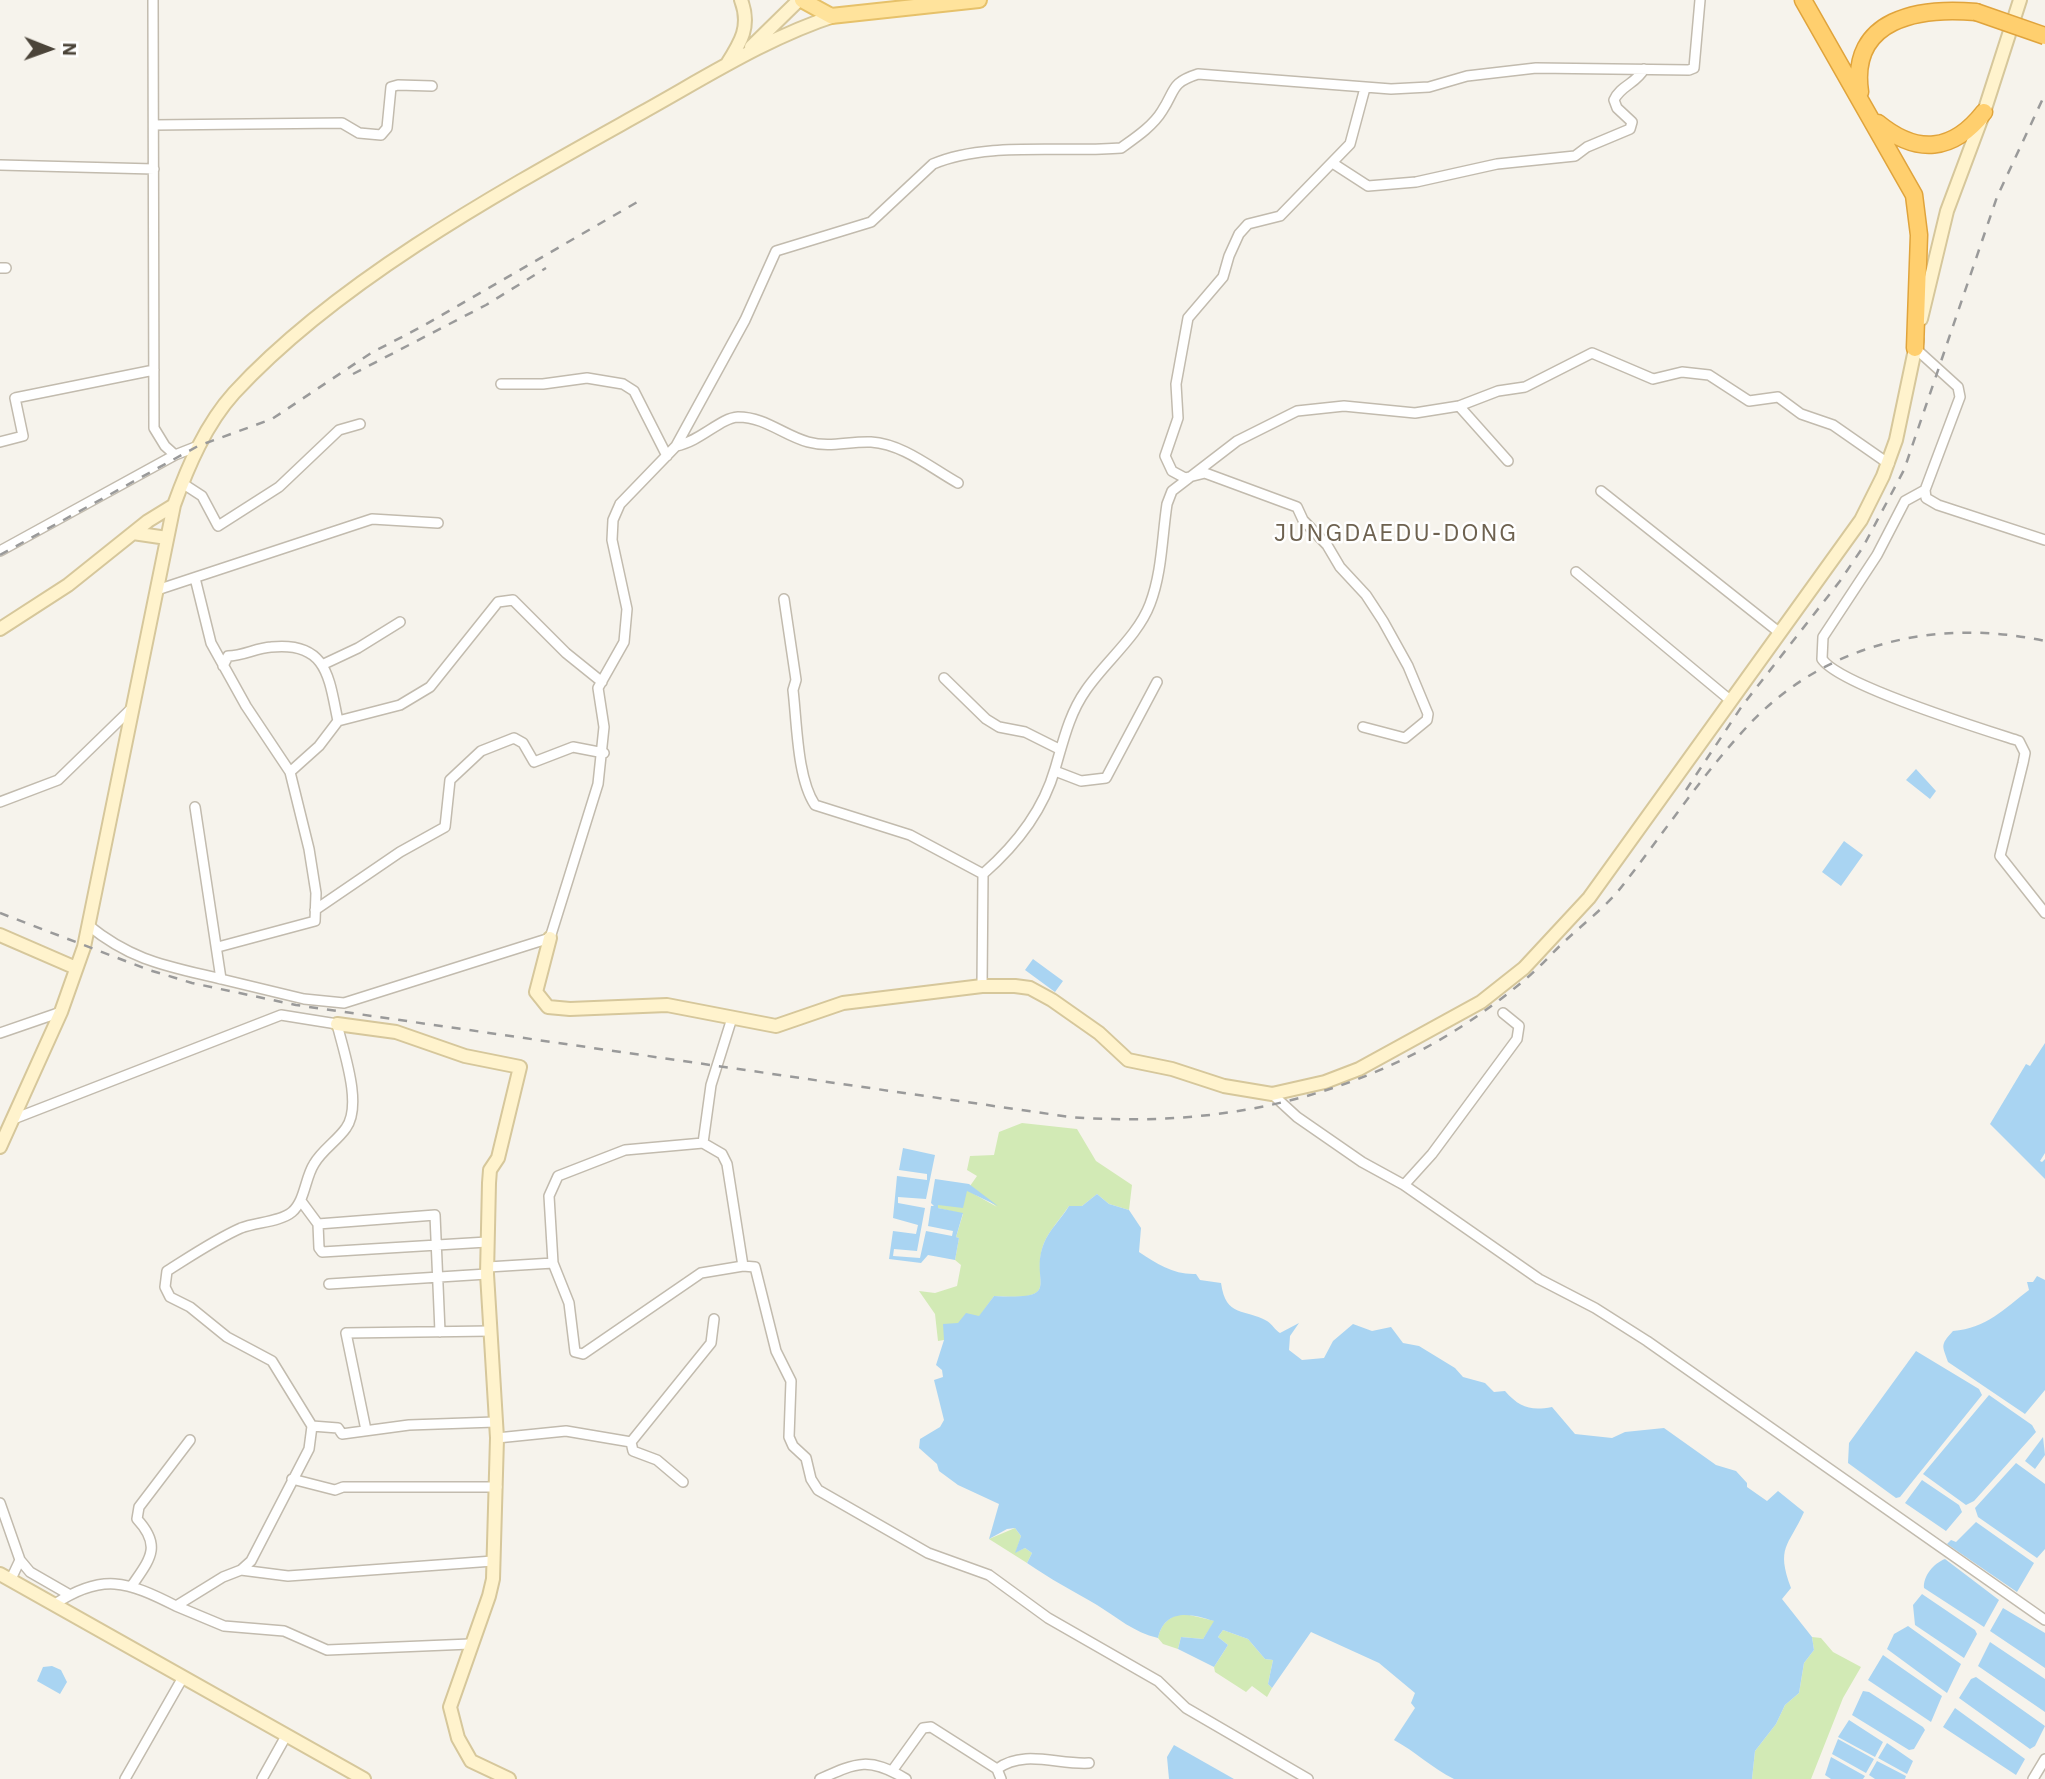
<!DOCTYPE html>
<html>
<head>
<meta charset="utf-8">
<style>
	body { margin:0 }
	#map { position:relative; width:2045px; height:1779px; overflow:hidden; background:#f6f3ec; font-family:"IBM Plex Sans",sans-serif }
	canvas { display:block }
	.north { position:absolute; left:14px; top:14px; width:70px; height:70px; -webkit-text-stroke:5px #fff; paint-order:stroke; rotate:91deg; font-size:19px; font-weight:700; line-height:28px; text-align:center; color:#4b4439 }
	.north::after { content:''; display:block; margin:auto; width:24px; height:32px; background:#4b4439; clip-path:polygon(50% 0,100% 100%,50% 72%,0 100%) }
</style>
</head>
<body>
<div id="map">
<canvas width="2045" height="1779"></canvas>
<div class="north">N</div>
</div>
<script>
const g = document.querySelector('canvas').getContext('2d');
g.lineJoin = 'round';
function paint(path, color) { g.fillStyle = color; g.fill(path, 'evenodd'); }
function stroke(path, color, width, dash) { g.strokeStyle = color; g.lineWidth = width; g.lineCap = dash ? 'butt' : 'round'; g.setLineDash(dash || []); g.stroke(path); }
function label(font, color, halo, rows, align = 'center') {
  g.font = font + ' "IBM Plex Sans",sans-serif'; g.lineWidth = 5; g.setLineDash([]); g.textBaseline = 'middle'; g.strokeStyle = halo; g.fillStyle = color; for (const [text, x, y, turn = 0] of rows) {
    g.save(); g.translate(x, y); g.rotate((+turn || 0) * Math.PI / 180); g.textAlign = isNaN(turn) ? turn : align; if (halo) g.strokeText(text, 0, 0); g.fillText(text, 0, 0); g.restore();
  }
}
const green = new Path2D(`
	M 1022,1123 L 1077,1129 L 1096,1161 L 1132,1185 L 1129,1210 L 1109,1204 L 1097,1194 L 1082,1206 L 1069,1206 C 1061,1218 1049,1231 1044,1243 C 1029,1282 1066,1301 994,1296 L 979,1317 L 944,1340 L 938,1341 L 935,1314 L 919,1291 L 935,1293 L 957,1286 L 961,1265 L 955,1260 L 959,1238 L 956,1237 L 963,1214 L 938,1208 L 937,1204 L 967,1190 L 997,1207 L 970,1186 L 977,1176 L 967,1170 L 970,1156 L 994,1155 L 999,1132 Z
	M 1015,1528 L 1021,1536 L 1016,1552 L 1025,1548 L 1032,1553 L 1027,1563 L 989,1539 Z
	M 1181,1613 L 1215,1621 L 1203,1639 L 1181,1637 L 1178,1649 L 1163,1644 L 1158,1638 C 1162,1623 1167,1619 1181,1613 Z
	M 1223,1630 L 1248,1639 L 1265,1659 L 1273,1660 L 1268,1684 L 1272,1688 L 1267,1697 L 1252,1686 L 1246,1692 L 1215,1672 L 1214,1667 L 1228,1645 L 1218,1637 Z
	M 1812,1637 L 1821,1638 L 1833,1652 L 1861,1667 L 1843,1698 L 1811,1779 L 1752,1779 L 1755,1751 L 1776,1724 L 1785,1705 L 1799,1693 L 1804,1663 L 1814,1650 Z`);
const water = new Path2D(`
	M 1916,769 L 1936,791 L 1930,799 L 1906,780 Z
	M 1844,841 L 1863,855 L 1841,886 L 1822,872 Z
	M 1033,959 L 1063,981 L 1055,992 L 1025,970 Z
	M 2045,1043 L 2045,1153 L 2040,1161 L 2042,1162 L 2045,1159 L 2045,1179 L 1990,1124 L 2026,1064 L 2030,1066 Z
	M 903,1148 L 935,1155 L 926,1199 L 898,1197 L 898,1203 L 925,1208 L 917,1251 L 894,1249 L 893,1256 L 920,1258 L 926,1231 L 952,1236 L 953,1231 L 928,1226 L 931,1206 L 934,1206 L 931,1203 L 935,1179 L 969,1184 L 998,1206 L 967,1191 L 963,1208 L 938,1205 L 938,1208 L 963,1213 L 956,1237 L 959,1238 L 955,1260 L 928,1255 L 921,1263 L 889,1259 L 893,1231 L 916,1234 L 918,1225 L 893,1218 L 897,1176 L 927,1180 L 927,1174 L 899,1170 Z
	M 1097,1194 L 1109,1204 L 1129,1210 L 1141,1228 L 1139,1252 C 1157,1264 1174,1275 1196,1274 L 1200,1280 L 1221,1283 C 1226,1318 1244,1308 1267,1321 C 1272,1324 1275,1330 1280,1333 L 1299,1323 L 1290,1336 L 1289,1350 L 1302,1360 L 1324,1358 L 1333,1341 L 1353,1324 L 1372,1331 L 1391,1327 L 1403,1343 L 1419,1346 L 1455,1368 L 1463,1377 L 1485,1383 L 1494,1392 L 1505,1391 C 1520,1408 1531,1411 1552,1407 L 1575,1434 L 1612,1438 L 1625,1432 L 1664,1428 L 1716,1465 L 1736,1471 L 1747,1483 L 1747,1487 L 1767,1501 L 1778,1491 L 1804,1512 C 1788,1547 1776,1547 1791,1588 L 1782,1599 L 1812,1637 L 1814,1650 L 1804,1663 L 1799,1693 L 1785,1705 L 1776,1724 L 1755,1751 L 1752,1779 L 1454,1779 C 1432,1768 1416,1752 1394,1740 L 1415,1708 L 1411,1703 L 1415,1693 L 1379,1663 L 1311,1632 L 1272,1688 L 1268,1684 L 1273,1660 L 1265,1659 L 1248,1639 L 1223,1630 L 1218,1637 L 1228,1645 L 1214,1667 L 1178,1649 L 1181,1637 L 1203,1639 L 1214,1621 C 1190,1613 1165,1608 1158,1638 C 1133,1632 1118,1618 1097,1605 C 1073,1591 1050,1579 1027,1563 L 1032,1553 L 1025,1548 L 1015,1553 L 1021,1536 L 1015,1528 L 1007,1529 L 989,1539 L 999,1504 L 958,1485 L 939,1471 L 937,1464 L 919,1448 L 920,1439 L 940,1427 L 944,1420 L 934,1380 L 943,1377 L 942,1370 L 936,1365 L 944,1340 L 943,1324 L 958,1323 L 966,1313 L 979,1316 L 994,1296 C 1067,1300 1028,1282 1044,1243 C 1049,1230 1062,1218 1069,1206 L 1082,1206 Z
	M 2037,1276 L 2045,1280 L 2045,1390 L 2025,1414 L 1948,1362 C 1943,1346 1939,1346 1953,1331 C 1987,1328 2004,1309 2029,1290 L 2027,1282 L 2033,1282 Z
	M 1916,1351 L 1979,1389 L 1982,1395 L 1900,1497 L 1896,1498 L 1848,1463 L 1849,1443 Z
	M 1989,1395 L 2032,1425 L 2036,1432 L 1974,1501 L 1966,1505 L 1923,1474 Z
	M 2043,1437 L 2045,1455 L 2035,1469 L 2025,1461 Z
	M 2016,1463 L 2045,1484 L 2045,1549 L 2037,1558 L 1978,1517 L 1975,1508 Z
	M 1922,1480 L 1959,1505 L 1962,1512 L 1946,1531 L 1905,1503 Z
	M 1976,1522 L 2034,1563 L 2017,1592 L 1947,1544 L 1951,1540 L 1956,1542 Z
	M 1945,1559 L 1999,1600 L 1984,1627 L 1924,1588 C 1923,1576 1934,1563 1945,1559 Z
	M 1922,1594 L 1975,1630 L 1977,1634 L 1964,1658 L 1915,1625 L 1913,1605 Z
	M 2003,1608 L 2045,1633 L 2045,1668 L 1990,1631 Z
	M 1908,1626 L 1961,1664 L 1947,1693 L 1887,1649 L 1894,1634 Z
	M 1990,1642 L 2045,1679 L 2045,1712 L 1978,1666 Z
	M 1883,1655 L 1942,1696 L 1931,1722 L 1868,1680 Z
	M 52,1666 L 61,1670 L 67,1682 L 60,1694 L 37,1681 L 43,1667 Z
	M 1976,1677 L 2045,1726 L 2035,1746 L 2030,1749 L 1959,1698 L 1971,1679 Z
	M 1863,1691 L 1869,1692 L 1923,1727 L 1925,1730 L 1914,1749 L 1909,1750 L 1852,1715 Z
	M 1955,1708 L 2025,1759 L 2016,1775 L 1943,1727 Z
	M 1849,1720 L 1883,1742 L 1875,1757 L 1838,1737 Z
	M 1838,1739 L 1874,1759 L 1866,1773 L 1832,1754 Z
	M 1887,1743 L 1913,1761 L 1907,1774 L 1878,1758 Z
	M 1174,1745 L 1234,1779 L 1169,1779 L 1167,1757 Z
	M 1831,1757 L 1865,1776 L 1863,1779 L 1831,1779 L 1825,1775 Z
	M 1877,1761 L 1906,1776 L 1905,1779 L 1875,1779 L 1869,1775 Z`);
const street = new Path2D(`
	M 153,0 L 154,428 L 165,446 L 175,455
	M 154,125 L 342,123 L 359,133 L 381,135 L 387,128 L 391,87 L 398,85 L 432,86
	M 1334,164 L 1368,186 L 1416,182 L 1497,164 L 1575,156 L 1587,147 L 1630,129 L 1632,122 L 1617,108 L 1614,100 C 1620,86 1637,83 1644,69
	M 0,165 L 154,169
	M 0,268 L 6,268
	M 1915,348 L 1958,387 L 1960,397 L 1925,490 L 1926,498 L 1938,505 L 2045,540
	M 501,384 L 543,384 L 587,378 L 623,384 L 634,391 L 667,456
	M 1459,406 L 1508,461
	M 0,442 L 23,436 L 15,398 L 154,370
	M 676,446 C 701,441 720,418 738,417 C 765,417 783,435 808,442 C 830,448 849,441 871,442 C 903,444 931,468 958,483
	M 182,483 L 202,496 L 218,526 L 279,487 L 339,430 L 360,424
	M 1925,490 L 1905,501 L 1877,555 L 1823,637 L 1822,659 C 1839,685 1982,729 2019,741 L 2025,753 L 2023,763 L 2000,856 L 2045,913
	M 1601,491 L 1780,633
	M 0,551 L 175,455 L 198,446
	M 1576,572 L 1730,700
	M 195,578 L 211,643 L 246,706 L 290,772 L 309,849 L 316,893 L 315,921 L 218,947
	M 157,590 L 372,519 L 438,523
	M 784,599 L 796,680 L 793,690 C 797,723 797,778 815,805 L 910,835 L 983,874
	M 324,664 L 358,648 L 400,622
	M 223,666 L 228,656 C 243,656 256,648 271,647 C 328,641 329,679 338,721
	M 944,678 L 986,719 L 999,727 L 1025,732 L 1059,749
	M 1363,727 L 1405,738 L 1427,720 L 1428,714 L 1408,666 L 1383,621 L 1366,595 L 1340,567 L 1327,545 L 1303,520 L 1297,507 L 1205,473 L 1185,478 L 1172,471 L 1165,456 L 1178,418 L 1176,384 L 1188,318 L 1223,277 L 1229,256 L 1239,234 L 1248,224 L 1280,216 L 1350,144 L 1365,88
	M 1055,771 L 1081,781 L 1106,778 L 1157,682
	M 290,772 L 319,746 L 338,721 L 400,705 L 430,687 L 498,602 L 513,600 L 566,653 L 602,682
	M 0,802 L 58,780 L 131,709
	M 315,910 L 400,852 L 445,827 L 450,780 L 481,751 L 514,738 L 523,743 L 534,762 L 573,747 L 604,753
	M 88,925 C 132,961 167,966 221,979 L 195,807
	M 221,979 L 304,999 L 344,1003 L 550,938 L 598,784 L 604,727 L 598,688 L 624,642 L 627,609 L 612,540 L 613,520 L 620,504 L 676,446 L 745,320 L 776,251 L 871,222 L 933,164 C 986,141 1063,153 1121,148 C 1135,138 1153,126 1162,111 C 1176,90 1170,83 1198,74 L 1391,89 L 1429,87 L 1467,76 L 1536,68 L 1689,70 L 1694,68 L 1700,0
	M 982,986 L 983,874 C 1015,846 1043,811 1055,769 C 1063,742 1069,714 1086,690 C 1105,662 1138,636 1150,604 C 1162,573 1162,537 1167,504 L 1172,491 L 1237,441 L 1297,411 L 1344,406 L 1415,413 L 1459,406 L 1498,391 L 1525,387 L 1592,353 L 1653,379 L 1682,372 L 1709,375 L 1749,401 L 1778,397 L 1801,414 L 1833,425 L 1889,464
	M 0,1033 L 61,1012
	M 1272,1094 L 1297,1117 L 1362,1162 L 1404,1185 L 1539,1279 L 1595,1308 L 1647,1341 L 2045,1620
	M 11,1120 L 281,1015 L 337,1024 C 343,1050 363,1105 346,1128 C 337,1141 322,1150 314,1164 C 305,1178 305,1201 292,1212 C 280,1222 256,1222 241,1228 C 216,1239 191,1256 167,1271 L 165,1287 L 170,1297 L 190,1307 L 227,1337 L 272,1361 L 312,1426 L 309,1449 L 251,1561 L 241,1570 L 223,1577 L 176,1606 L 224,1626 L 284,1631 L 327,1650 L 470,1644
	M 703,1143 L 711,1085 L 732,1018
	M 1404,1185 L 1432,1154 L 1517,1039 L 1519,1026 L 1503,1013
	M 301,1201 L 318,1224 L 319,1248 L 322,1252 L 487,1242
	M 318,1224 L 435,1215 L 440,1332
	M 743,1266 L 701,1273 L 583,1354 L 575,1352 L 569,1303 L 553,1263 L 549,1196 L 558,1176 L 625,1150 L 703,1143 L 722,1154 L 727,1164 L 743,1266 L 755,1267 L 776,1351 L 791,1381 L 789,1437 L 793,1446 L 806,1458 L 811,1479 L 818,1490 L 928,1553 L 989,1575 L 1048,1618 L 1158,1681 L 1186,1708 L 1308,1779
	M 488,1267 L 553,1263
	M 329,1284 L 487,1274
	M 312,1426 L 338,1428 L 342,1434 L 409,1425 L 495,1422
	M 366,1430 L 346,1333 L 491,1331
	M 497,1438 L 566,1431 L 631,1442 L 633,1451 L 657,1460 L 683,1482
	M 631,1442 L 711,1343 L 714,1319
	M 292,1479 L 335,1490 L 343,1487 L 497,1487
	M 0,1503 L 20,1560 L 11,1579
	M 20,1560 L 30,1572 L 70,1595
	M 241,1570 L 288,1576 L 493,1561
	M 131,1587 C 149,1560 163,1547 137,1519 L 139,1507 L 190,1440
	M 55,1604 C 102,1573 127,1581 176,1606
	M 997,1769 C 1024,1749 1058,1765 1089,1763
	M 892,1771 L 923,1728 L 931,1727 L 997,1769 L 1001,1779
	M 125,1779 L 182,1679
	M 262,1779 L 286,1736
	M 820,1779 C 858,1762 869,1757 906,1779
	M 2033,1779 L 2045,1759`);
const secondary = new Path2D(`
	M 751,47 L 799,0
	M 727,64 C 741,42 751,26 741,0
	M 1921,319 L 1947,211 L 1984,112 L 2020,0
	M 133,533 L 167,538
	M 0,629 L 68,585 L 148,521 L 174,505
	M 0,935 L 76,968
	M 550,938 L 536,992 L 548,1007 L 570,1009 L 667,1005 L 776,1026 L 843,1003 L 982,986 L 1015,986 L 1030,988 L 1052,1000 L 1099,1033 L 1128,1060 L 1172,1069 L 1224,1086 L 1272,1094 L 1325,1082 L 1359,1069 L 1481,1002 L 1524,968 L 1589,898 L 1861,520 L 1883,476 L 1896,440 L 1917,340
	M 337,1024 L 396,1032 L 465,1056 L 520,1067 L 498,1158 L 490,1170 L 489,1183 L 487,1274 L 497,1438 L 493,1579 L 489,1596 L 450,1707 L 458,1738 L 471,1761 L 509,1779
	M 0,1147 L 61,1012 L 84,947 L 174,505 C 188,466 206,424 234,393 C 340,278 507,188 643,112 C 706,77 768,37 837,15
	M 0,1574 L 364,1779`);
const primary = new Path2D(`
	M 802,0 L 831,16 L 979,0`);
const highway = new Path2D(`
	M 1803,0 L 1914,195 L 1919,235 L 1915,348
	M 1860,92 C 1849,18 1920,7 1976,12
	M 1878,123 C 1917,155 1953,152 1984,112`);
const rail = new Path2D(`
	M 353,374 L 486,305 L 546,268
	M 0,555 L 198,446 L 272,419 L 371,353 L 423,326 L 639,201
	M 1686,790 L 1742,706 L 1840,581 L 1863,547 L 1904,470 L 1997,197 L 2045,94
	M 0,913 L 149,970 L 192,983 L 296,1005 L 1070,1117 C 1239,1130 1396,1090 1528,977 C 1541,966 1552,953 1565,941 C 1584,923 1607,906 1623,885 C 1663,834 1700,778 1744,730 C 1821,644 1935,617 2045,641`);
const highwayBridge = new Path2D(`
	M 1976,12 L 2045,36`);
const quarterNames = [
	["JUNGDAEDU-DONG",1396,534]
];
paint(green, '#d2eab5');
paint(water, '#a9d4f2');
stroke(street, '#c2bbae', 12);
stroke(secondary, '#d6c79b', 16);
stroke(primary, '#e6c16a', 18);
stroke(highway, '#e0a43c', 19);
stroke(street, '#fff', 9);
stroke(secondary, '#fff3cd', 12);
stroke(primary, '#ffe39c', 14);
stroke(highway, '#ffcf6e', 16);
stroke(rail, '#9a9a9a', 2.5, [9, 9]);
stroke(highwayBridge, '#e0a43c', 19, []);
stroke(highwayBridge, '#ffcf6e', 16);
g.letterSpacing = '2px';
label('24px', '#6e6250', '#fff', quarterNames);
g.letterSpacing = '0px';
</script>
</body>
</html>
